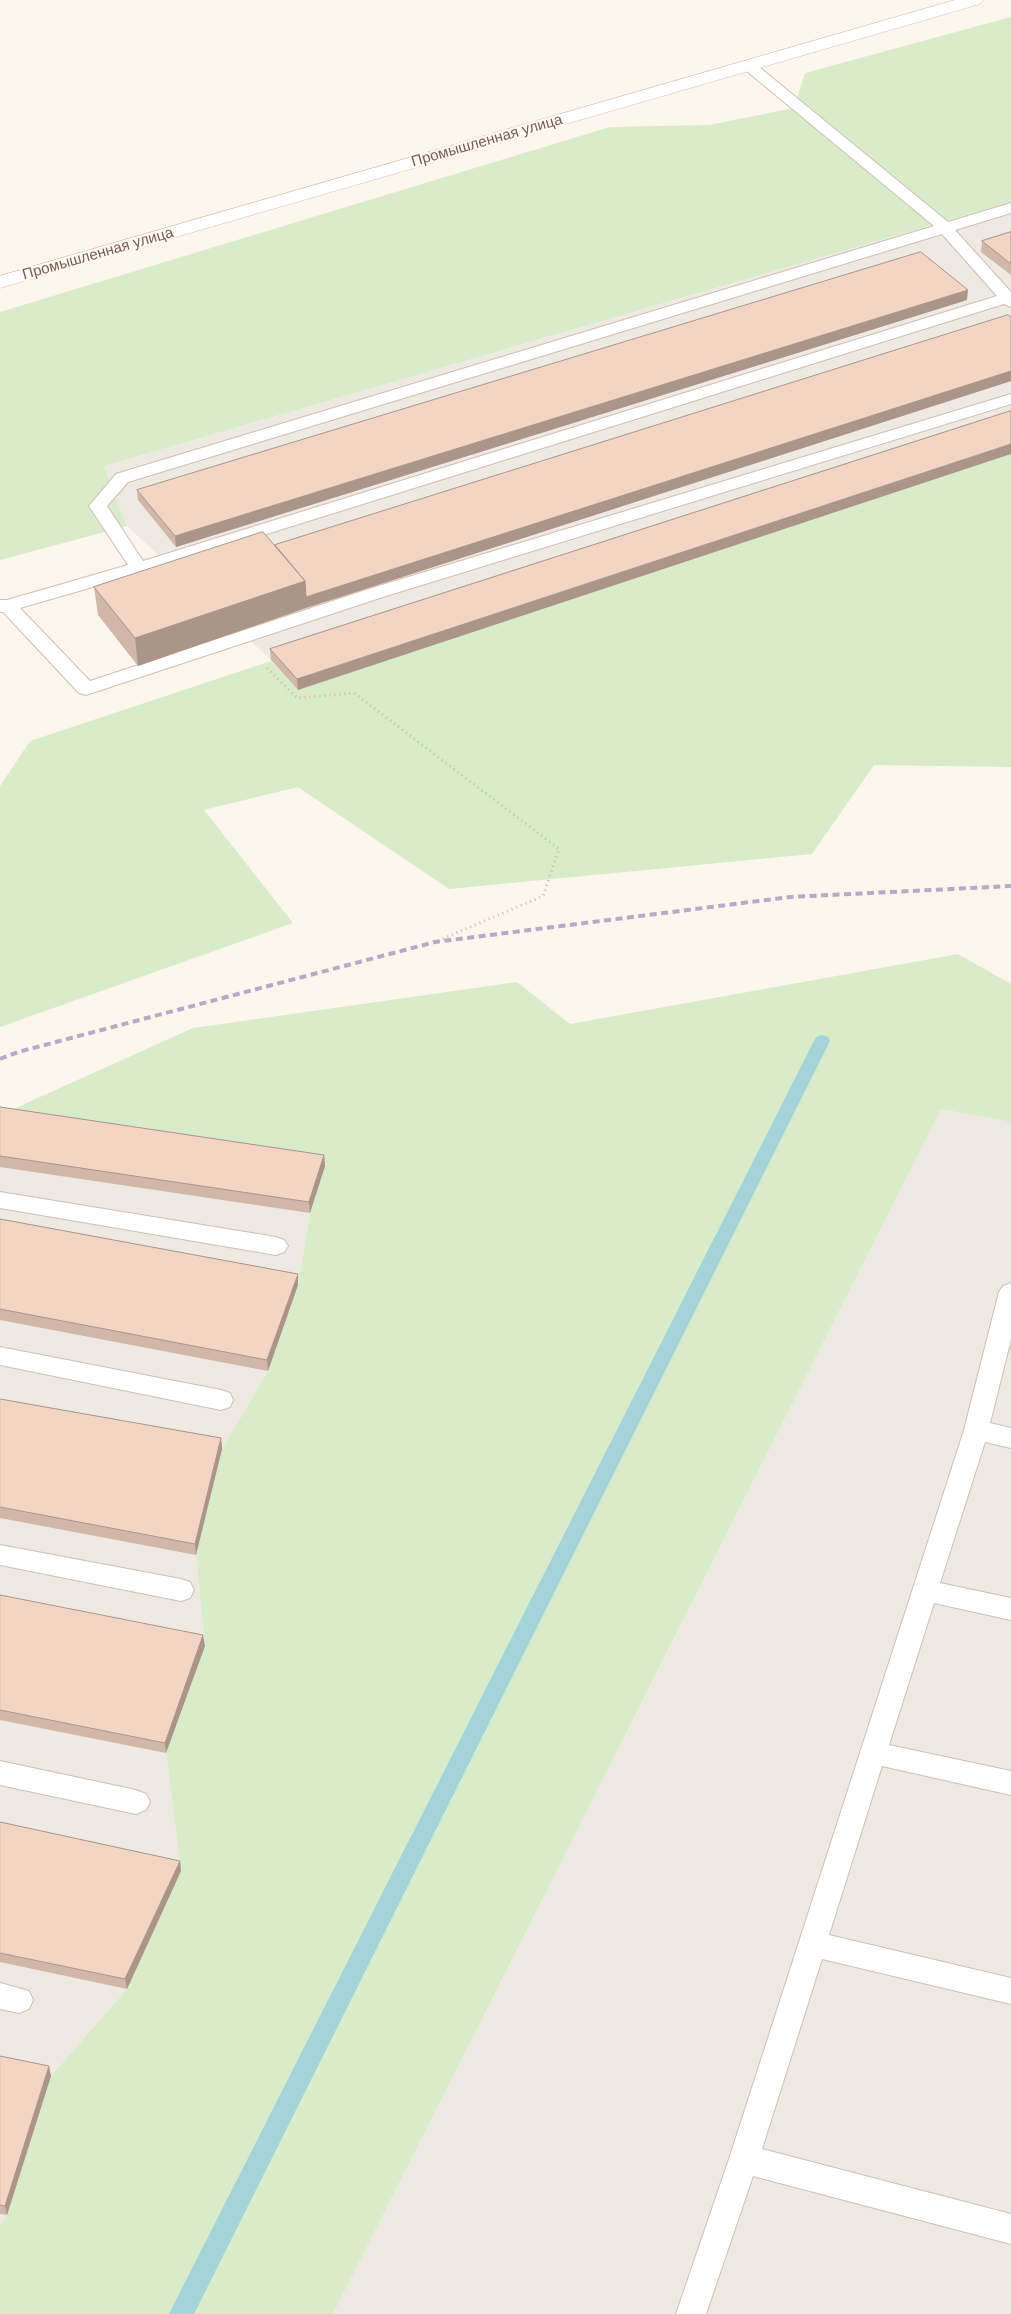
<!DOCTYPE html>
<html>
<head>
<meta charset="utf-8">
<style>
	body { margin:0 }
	canvas { display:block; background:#fdf6ec }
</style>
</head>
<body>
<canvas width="1011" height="2314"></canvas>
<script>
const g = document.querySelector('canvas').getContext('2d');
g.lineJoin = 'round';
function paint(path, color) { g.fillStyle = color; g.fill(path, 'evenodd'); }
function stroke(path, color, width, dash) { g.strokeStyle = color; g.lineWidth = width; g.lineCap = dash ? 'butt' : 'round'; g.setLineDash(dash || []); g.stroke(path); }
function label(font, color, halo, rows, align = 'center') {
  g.font = font + ' Helvetica,sans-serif'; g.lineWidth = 4.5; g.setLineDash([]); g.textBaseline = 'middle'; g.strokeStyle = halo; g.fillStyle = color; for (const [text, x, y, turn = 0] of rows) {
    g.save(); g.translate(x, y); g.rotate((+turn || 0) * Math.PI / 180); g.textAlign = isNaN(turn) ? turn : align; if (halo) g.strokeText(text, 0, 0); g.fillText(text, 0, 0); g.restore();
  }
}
const industrial = new Path2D(`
	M 1011,202 L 1011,454 L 298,690 L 271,660 L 127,526 L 104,466 Z
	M 941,1109 L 1011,1122 L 1011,2314 L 333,2314 Z
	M 0,1118 L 325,1166 L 310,1213 L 298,1285 L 268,1371 L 222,1449 L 196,1555 L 205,1646 L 166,1753 L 181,1871 L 127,1989 L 51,2076 L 7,2215 L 0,2226 Z`);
const green = new Path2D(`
	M 1011,17 L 1011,202 L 104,466 L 127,526 L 0,560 L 0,312 L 610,127 L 709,125 L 794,108 L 805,73 Z
	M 1011,454 L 1011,767 L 874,765 L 812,854 L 449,889 L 298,787 L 204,810 L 293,923 L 0,1027 L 0,786 L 30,741 L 271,661 L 298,690 Z
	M 958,954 L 1011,984 L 1011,1122 L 941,1109 L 333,2314 L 0,2314 L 0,2226 L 7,2215 L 51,2076 L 127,1989 L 181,1871 L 166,1753 L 205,1646 L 196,1555 L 222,1449 L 268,1371 L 298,1285 L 310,1213 L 325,1166 L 0,1115 L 193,1028 L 517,982 L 570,1024 Z`);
const stream = new Path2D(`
	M 822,1035 L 828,1037 L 830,1041 L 194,2314 L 169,2314 L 814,1041 L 816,1037 Z`);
const path = new Path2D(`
	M 267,668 L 297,698 L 354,693 L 559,849 L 543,896 L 435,942`);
const service = new Path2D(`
	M 748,61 L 753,62 L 948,222 L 1011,203 L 1011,213 L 955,230 L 1011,292 L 1011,307 L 1004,304 L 145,572 L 20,608 L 90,681 L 372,588 L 1011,394 L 1011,404 L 386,596 L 86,695 L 79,693 L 3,612 L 0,612 L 0,600 L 7,600 L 128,565 L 89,506 L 116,474 L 934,226 L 743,68 L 741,65 ZM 942,234 L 997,296 L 143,561 L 107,506 L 128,482 Z
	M 0,1192 L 276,1237 L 284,1240 L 288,1246 L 284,1252 L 276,1255 L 0,1208 Z
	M 1011,1283 L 1011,1339 L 990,1423 L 1011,1428 L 1011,1448 L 985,1442 L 940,1583 L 1011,1598 L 1011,1620 L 934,1603 L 889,1745 L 1011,1771 L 1011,1795 L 882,1766 L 829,1935 L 1011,1978 L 1011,2004 L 822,1959 L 762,2149 L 1011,2214 L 1011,2244 L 753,2176 L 706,2314 L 676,2314 L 729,2159 L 964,1430 L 999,1292 L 1003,1286 Z
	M 0,1347 L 221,1390 L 230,1393 L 233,1400 L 230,1407 L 221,1410 L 0,1365 Z
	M 0,1545 L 181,1579 L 190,1582 L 194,1590 L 190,1598 L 181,1601 L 0,1565 Z
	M 0,1761 L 136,1790 L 146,1794 L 150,1802 L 146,1810 L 136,1814 L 0,1785 Z
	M 0,1983 L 29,1991 L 33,2000 L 29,2009 L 19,2013 L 0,2009 Z`);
const tertiary = new Path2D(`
	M 955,0 L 983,0 L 980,4 L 0,288 L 0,276 Z`);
const rail = new Path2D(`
	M 0,1059 L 18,1052 L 435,942 L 790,897 L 1011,886`);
const wall = new Path2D(`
	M 1011,232 L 1011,275 L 981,252 L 982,241 Z
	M 967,300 L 176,547 L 138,500 L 137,490 Z
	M 1011,317 L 1011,381 L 306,608 L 138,666 L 98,615 L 94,587 L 275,545 Z
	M 1011,411 L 298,690 L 271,660 L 270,649 Z
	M 0,1107 L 324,1155 L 325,1166 L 310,1213 L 0,1167 Z
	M 0,1219 L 298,1274 L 298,1285 L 268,1371 L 0,1320 Z
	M 0,1399 L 221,1438 L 222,1449 L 196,1555 L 0,1518 Z
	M 0,1595 L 205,1646 L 166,1753 L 0,1720 Z
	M 0,1822 L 180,1861 L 181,1871 L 127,1989 L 0,1962 Z
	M 0,2056 L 51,2076 L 7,2215 L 0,2214 Z`);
const shadedWall = new Path2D(`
	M 968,290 L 967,300 L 176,547 L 175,536 Z
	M 1011,371 L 1011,381 L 306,608 L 138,666 L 135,638 L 305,581 Z
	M 1011,444 L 1011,454 L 298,690 L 297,679 Z
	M 324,1155 L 325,1166 L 310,1213 L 309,1202 Z
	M 298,1274 L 298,1285 L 268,1371 L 267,1360 Z
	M 221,1438 L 222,1449 L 196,1555 L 195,1544 Z
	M 203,1635 L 205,1646 L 166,1753 L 165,1743 Z
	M 180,1861 L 181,1871 L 127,1989 L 125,1979 Z
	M 49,2066 L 51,2076 L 7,2215 L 5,2206 Z`);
const building = new Path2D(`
	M 1011,232 L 1011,264 L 982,241 Z
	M 921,252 L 968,290 L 175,536 L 137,490 Z
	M 1008,315 L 1011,317 L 1011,371 L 306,597 L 305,581 L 275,545 Z
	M 1011,411 L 1011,444 L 297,679 L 270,649 Z
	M 263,532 L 305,581 L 135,638 L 94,587 Z
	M 0,1107 L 324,1155 L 309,1202 L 0,1156 Z
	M 0,1219 L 298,1274 L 267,1360 L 0,1309 Z
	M 0,1399 L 221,1438 L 195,1544 L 0,1507 Z
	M 0,1595 L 203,1635 L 165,1743 L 0,1710 Z
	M 0,1822 L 180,1861 L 125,1979 L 0,1953 Z
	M 0,2056 L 49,2066 L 5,2206 L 0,2205 Z`);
const farStreetnames = [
	["Промышленная улица",487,141,-16],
	["Промышленная улица",98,254,-16]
];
paint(industrial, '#efe9e4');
paint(green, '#d8ecc9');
paint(stream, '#a5d3da');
stroke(service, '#d1beb0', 2);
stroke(tertiary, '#d1beb0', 1);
stroke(path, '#d9b8a5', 3, [1, 4]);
paint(service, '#fff');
paint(tertiary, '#fff');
stroke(rail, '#b9a8c9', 4, [7, 4.5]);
paint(wall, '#d1b7a8');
paint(shadedWall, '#aa9588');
paint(building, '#f3d5c3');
stroke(building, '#aa9588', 1);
label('15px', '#7a5c4d', '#fffaf3', farStreetnames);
</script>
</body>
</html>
